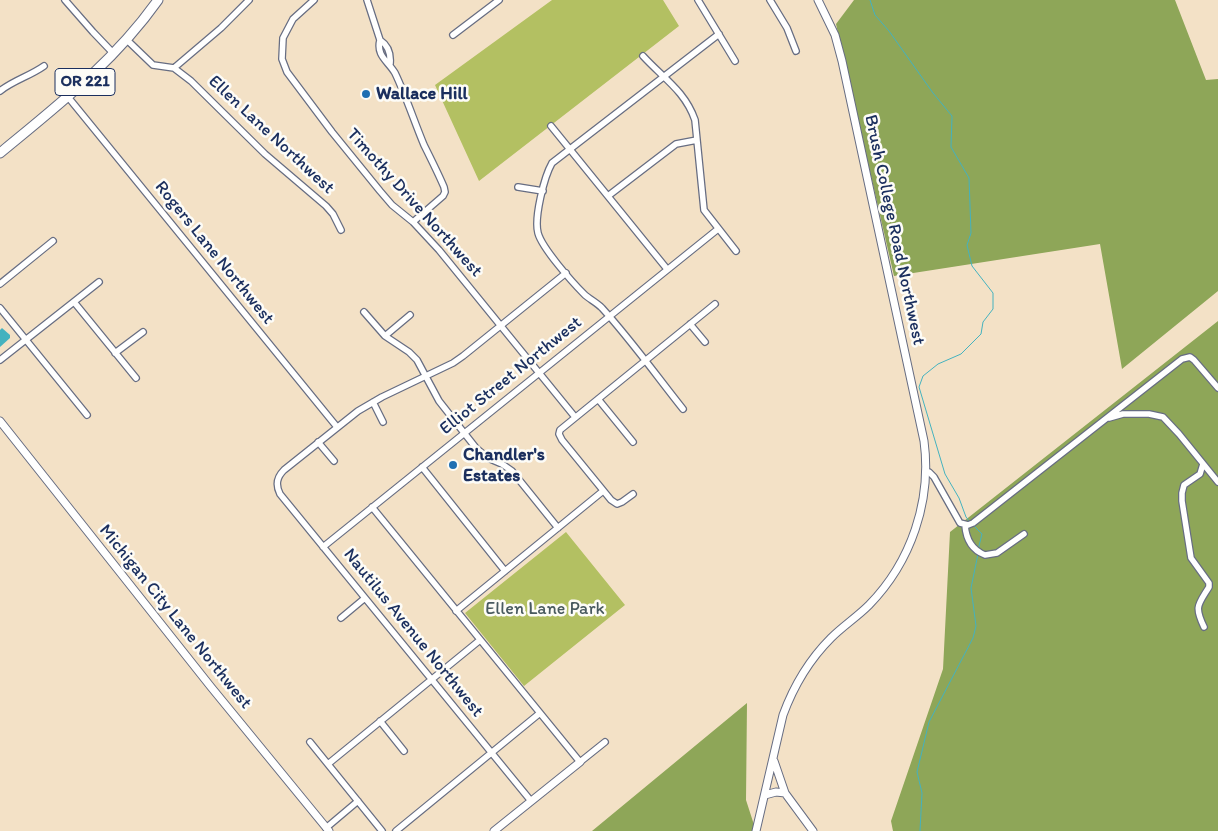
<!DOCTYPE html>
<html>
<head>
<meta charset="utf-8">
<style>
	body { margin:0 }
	canvas { display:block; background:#f3e1c6 }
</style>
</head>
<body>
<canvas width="1218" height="831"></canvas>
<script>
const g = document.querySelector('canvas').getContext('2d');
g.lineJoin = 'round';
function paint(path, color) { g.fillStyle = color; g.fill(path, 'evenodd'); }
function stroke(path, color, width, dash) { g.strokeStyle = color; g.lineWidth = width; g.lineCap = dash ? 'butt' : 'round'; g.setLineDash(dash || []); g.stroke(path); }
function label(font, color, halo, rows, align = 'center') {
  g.font = font + ' Itim,sans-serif'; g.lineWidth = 5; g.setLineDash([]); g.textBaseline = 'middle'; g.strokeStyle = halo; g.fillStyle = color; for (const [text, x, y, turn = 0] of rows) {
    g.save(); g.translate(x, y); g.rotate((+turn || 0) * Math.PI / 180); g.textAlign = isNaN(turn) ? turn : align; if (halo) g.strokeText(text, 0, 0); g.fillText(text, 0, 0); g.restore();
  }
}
const green = new Path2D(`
	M 552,0 L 663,0 L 679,26 L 479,181 L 435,85 Z
	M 566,532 L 625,605 L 524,686 L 465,613 Z`);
const forest = new Path2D(`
	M 854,0 L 1175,0 L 1206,80 L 1218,79 L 1218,291 L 1122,369 L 1100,244 L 894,276 L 836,24 Z
	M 1218,321 L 1218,831 L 893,831 L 891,821 L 943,669 L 950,532 Z
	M 747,703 L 746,800 L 756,831 L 592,831 Z`);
const water = new Path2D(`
	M 2,328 L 10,335 L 10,338 L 0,347 L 0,330 Z`);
const stream = new Path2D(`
	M 870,0 L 875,15 L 889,31 L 933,93 L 952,116 L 951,147 L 969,178 L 971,233 L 967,245 L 972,266 L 993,293 L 993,309 L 983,322 L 981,334 L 961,354 L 938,364 L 923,376 L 919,387 L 945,474 L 959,498 L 966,517 L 970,522
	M 973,525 L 982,534 L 978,550
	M 920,831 L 922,793 L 917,772 L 929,722 L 973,638 L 976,626 L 971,588 L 978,554`);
const minor = new Path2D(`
	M 65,0 L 93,32 L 114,54
	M 314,0 L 293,19 L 283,38 L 282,59 L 287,72 L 332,132 L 380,191 L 392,205 L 413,222 L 439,250 L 575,417
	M 367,0 L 380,40 C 376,56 388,61 395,73 C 406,96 414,121 424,145 C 431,159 438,173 444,187 L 445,192 L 443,196 L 413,222
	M 698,0 L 735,61
	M 770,0 L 787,28 L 796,51
	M 453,35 L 499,0
	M 127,40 L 153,65 L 174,68 L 221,28 L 249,0
	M 380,40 C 389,46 391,54 390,64
	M 643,56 C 663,78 685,91 695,120 L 704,210 L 736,251
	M 174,68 L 191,81 L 265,154 L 326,206 L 333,214 L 341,230
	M 0,91 C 14,80 30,76 44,66
	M 68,97 L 337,427
	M 551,126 L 667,269
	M 518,187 L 543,191
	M 608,196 L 676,144 L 697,140
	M 0,284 L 53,241
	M 74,302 L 136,378
	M 0,308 L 87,415
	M 364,312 L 385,336 L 409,352 L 417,360 L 439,401 L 476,448 L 488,458 L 502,464 L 512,471 L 558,528
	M 690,324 L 705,342
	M 385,336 L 410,315
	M 115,353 L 143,332
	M 0,360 L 99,282
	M 598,399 L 633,442
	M 373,402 L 383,422
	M 683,409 C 656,375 631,340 602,308 C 596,302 589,299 584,294 C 572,282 542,248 538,233 C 534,218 544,177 552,163 L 719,34
	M 1109,418 L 1123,414 L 1149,414 L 1163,417 L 1179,434 L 1218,482
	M 318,442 L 334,461
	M 1203,464 L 1200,474 L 1184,485 L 1182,493 L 1182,501 L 1191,558 L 1209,583 L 1209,587 C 1198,605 1194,606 1204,627
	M 422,467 L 505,571
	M 926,471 L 929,472 L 934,477 L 960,523 L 968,525 L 973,523 L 1182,359 L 1190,357 L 1194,360 L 1218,388
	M 633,494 L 622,502 L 617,504 L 611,500 L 562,440 L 559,434 L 560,430 L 715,304
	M 372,507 L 580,762 L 605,742
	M 965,525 C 966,539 972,550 985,555 L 997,553 L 1024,534
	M 323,547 L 718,229
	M 456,611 L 603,491
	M 341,618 L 365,598
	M 380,721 L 404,751
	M 310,742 L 382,831
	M 328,764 L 480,640
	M 531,801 L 280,494 C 275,484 277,477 284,470 L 358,411 L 382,397 L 453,363 L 463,356 L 566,273
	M 326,828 L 358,801
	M 396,831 L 540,713`);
const tertiary = new Path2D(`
	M 0,421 L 211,687 L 329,831
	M 774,761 L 785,793 L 813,831
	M 765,795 L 776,792 L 785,793
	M 494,831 L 580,762
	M 756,831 L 783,715 C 794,685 809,660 831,638 C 843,626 857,617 869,605 C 911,562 932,501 924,441 L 842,61 L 835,35 L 818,0`);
const primary = new Path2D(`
	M 0,153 C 57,106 115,61 158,0`);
const markers = [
	[366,94,5,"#1f6fb2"],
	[453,465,5,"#1f6fb2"]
];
const shields = [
	[85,82,60]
];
const shieldNames = [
	["OR 221",85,82]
];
const poiNames = [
	["Wallace Hill",376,94],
	["Chandler's",463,455],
	["Estates",463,476]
];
const streetNames = [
	["Ellen Lane Northwest",271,135,43],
	["Timothy Drive Northwest",414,203,48],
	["Brush College Road Northwest",894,230,78],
	["Rogers Lane Northwest",214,253,51],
	["Elliot Street Northwest",511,376,-39],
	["Michigan City Lane Northwest",175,617,51],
	["Nautilus Avenue Northwest",413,633,51]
];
const parkNames = [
	["Ellen Lane Park",545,609]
];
paint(green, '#b3c062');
paint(forest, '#8ea658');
paint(water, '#44b2bf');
stroke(stream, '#44b2bf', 1);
stroke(minor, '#676d82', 8);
stroke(tertiary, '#676d82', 9);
stroke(primary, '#676d82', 11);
stroke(minor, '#fff', 5.5);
stroke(tertiary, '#fff', 7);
stroke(primary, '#fff', 9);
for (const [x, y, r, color] of markers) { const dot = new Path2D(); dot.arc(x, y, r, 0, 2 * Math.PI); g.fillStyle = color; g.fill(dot); stroke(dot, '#fdfcf7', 2); }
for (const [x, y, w] of shields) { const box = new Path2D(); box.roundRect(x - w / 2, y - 13.5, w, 27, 4); g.fillStyle = '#fdfcf7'; g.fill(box); stroke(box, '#1b2f5e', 1); }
label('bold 16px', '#1b2f5e', null, shieldNames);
label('bold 18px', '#1b2f5e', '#fdfcf7', poiNames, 'left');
label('18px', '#1b2f5e', '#fdfcf7', streetNames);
label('18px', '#495a5f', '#fdfcf7', parkNames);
</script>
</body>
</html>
